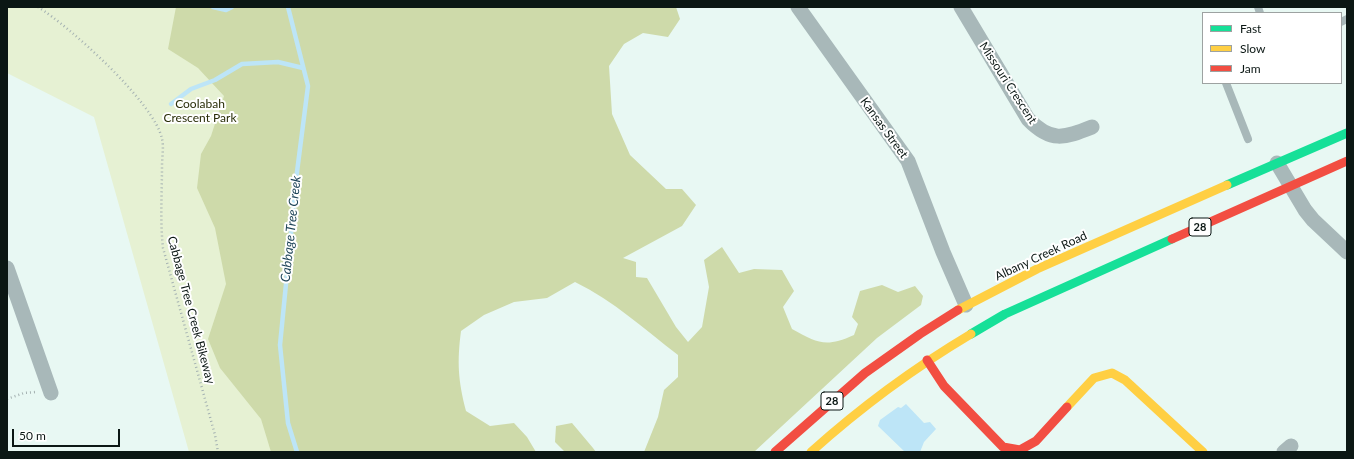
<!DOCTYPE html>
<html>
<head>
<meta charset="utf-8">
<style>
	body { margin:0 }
	#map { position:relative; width:1354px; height:459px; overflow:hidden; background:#e8f8f3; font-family:Lato,sans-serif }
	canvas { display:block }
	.frame { position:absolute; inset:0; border:8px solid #0b1714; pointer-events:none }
	.legend { position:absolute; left:1202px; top:12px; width:140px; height:72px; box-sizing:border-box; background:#fff; border:1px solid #9da2a1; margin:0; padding:5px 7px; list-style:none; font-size:12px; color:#0b1714 }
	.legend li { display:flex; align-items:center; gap:8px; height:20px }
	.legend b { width:20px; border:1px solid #9da2a1 }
	.scale { position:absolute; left:12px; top:429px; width:108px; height:18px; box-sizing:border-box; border:2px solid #0b1714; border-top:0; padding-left:5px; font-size:12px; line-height:14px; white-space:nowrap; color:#0b1714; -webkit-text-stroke:3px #fff; paint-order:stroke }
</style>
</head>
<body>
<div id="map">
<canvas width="1354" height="459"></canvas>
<div class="frame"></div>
<ul class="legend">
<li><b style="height:5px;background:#16e098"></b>Fast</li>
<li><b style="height:5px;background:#ffcf43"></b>Slow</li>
<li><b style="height:5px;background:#f24e42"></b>Jam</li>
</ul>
<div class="scale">50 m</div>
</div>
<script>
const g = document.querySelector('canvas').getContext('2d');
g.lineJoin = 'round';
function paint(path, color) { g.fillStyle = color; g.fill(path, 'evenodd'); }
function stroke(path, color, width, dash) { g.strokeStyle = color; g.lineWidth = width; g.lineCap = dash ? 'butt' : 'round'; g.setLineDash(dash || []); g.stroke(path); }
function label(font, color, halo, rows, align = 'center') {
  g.font = font + ' Lato,sans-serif'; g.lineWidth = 4; g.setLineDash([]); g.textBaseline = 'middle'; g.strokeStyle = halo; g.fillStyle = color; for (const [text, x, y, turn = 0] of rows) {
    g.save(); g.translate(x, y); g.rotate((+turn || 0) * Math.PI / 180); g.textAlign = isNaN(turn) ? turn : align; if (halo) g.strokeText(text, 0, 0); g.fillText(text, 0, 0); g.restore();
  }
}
const green = new Path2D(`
	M 7,7 L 232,7 L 297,452 L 189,452 L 94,117 L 7,73 Z`);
const forest = new Path2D(`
	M 176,7 L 676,7 L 680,19 L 668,37 L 643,33 L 624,44 L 609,66 L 612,114 L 630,155 L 666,189 L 682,189 L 696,205 L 682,226 L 623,258 L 636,262 L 636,277 L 647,278 L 676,327 L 688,342 L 702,327 L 709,287 L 704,260 L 722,247 L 739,273 L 754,269 L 782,270 L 794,291 L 783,307 L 792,329 C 818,343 825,348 854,335 L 858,324 L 852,317 L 860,291 L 882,285 L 898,292 L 915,286 L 923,296 L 921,305 L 877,338 L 754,452 L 644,452 L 658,417 L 664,390 L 678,377 L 678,355 C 644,329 614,301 575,282 L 547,298 L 514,302 L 484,315 L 461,331 C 457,362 458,380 466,411 L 490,426 L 514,423 L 527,437 L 536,452 L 271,452 L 261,419 L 220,368 L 208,339 L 226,284 L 215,228 L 197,188 L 201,154 L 211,136 L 224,96 L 198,68 L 168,49 Z
	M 572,423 L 593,448 L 596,452 L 565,452 L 555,442 L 556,426 Z`);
const water = new Path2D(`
	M 906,404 L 924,423 L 930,422 L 936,429 L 924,442 L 920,452 L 905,452 L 878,426 L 880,420 L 898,407 L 901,408 Z`);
const stream = new Path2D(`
	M 213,7 L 226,10 L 232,7
	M 288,7 L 308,86 L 297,172 L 280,345 L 288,423 L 297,452
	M 171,104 L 191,89 L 215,80 L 242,64 L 278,62 L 303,68`);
const path = new Path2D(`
	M 38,7 C 69,26 155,103 162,139 C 164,147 162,157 162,166 C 162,193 160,221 163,248 L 215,435 L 218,452
	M 7,399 L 24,393 L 36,392`);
const lane = new Path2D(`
	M 1258,7 L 1260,13
	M 1341,22 L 1347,19
	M 1226,83 L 1248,139`);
const street = new Path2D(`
	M 798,7 L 908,161 L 943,252 L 966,305
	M 961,7 L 1028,119 C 1051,143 1064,138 1092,127
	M 1277,163 L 1305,210 L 1313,220 L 1347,252
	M 7,268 L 51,393
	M 1284,452 L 1291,446`);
const fast = new Path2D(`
	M 1227,185 L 1347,133
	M 971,334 L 1005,314 L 1172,239`);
const slow = new Path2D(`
	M 958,310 L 1037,269 L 1227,185
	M 1067,407 L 1094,378 L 1112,373 L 1125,380 L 1203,452
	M 811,452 C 861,407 914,368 971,334`);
const jam = new Path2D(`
	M 1172,239 L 1347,161
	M 927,360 L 944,386 L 1003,447 L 1020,450 L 1036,441 L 1067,407
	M 775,452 L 865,373 L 920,334 L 958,310`);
const shields = [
	[1200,227,22],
	[832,401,22]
];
const shieldNames = [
	["28",1200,227],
	["28",832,401]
];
const streetNames = [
	["Missouri Crescent",1008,83,57],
	["Kansas Street",884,128,54],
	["Albany Creek Road",1041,256,-25],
	["Cabbage Tree Creek Bikeway",191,310,75]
];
const parkNames = [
	["Coolabah",200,104],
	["Crescent Park",200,118]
];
const waterNames = [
	["Cabbage Tree Creek",291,229,-84]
];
paint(green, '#e6f1d3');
paint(forest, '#cedaaa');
paint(water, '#bde5f7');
stroke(stream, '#bde5f7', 4.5);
stroke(path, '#a5b2b2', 2.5, [1, 3]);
stroke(lane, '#a8b8b9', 8);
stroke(street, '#a8b8b9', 15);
stroke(fast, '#16e098', 9);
stroke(slow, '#ffcf43', 9);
stroke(jam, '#f24e42', 9);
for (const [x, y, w] of shields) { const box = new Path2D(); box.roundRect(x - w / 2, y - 9, w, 18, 3); g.fillStyle = '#fff'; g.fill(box); stroke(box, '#0b1714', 1); }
label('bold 11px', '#0b1714', null, shieldNames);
label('12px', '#0b1714', '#fff', streetNames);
label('12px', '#2a2e09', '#fff', parkNames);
label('italic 13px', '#1f4559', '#fff', waterNames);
</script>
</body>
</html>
